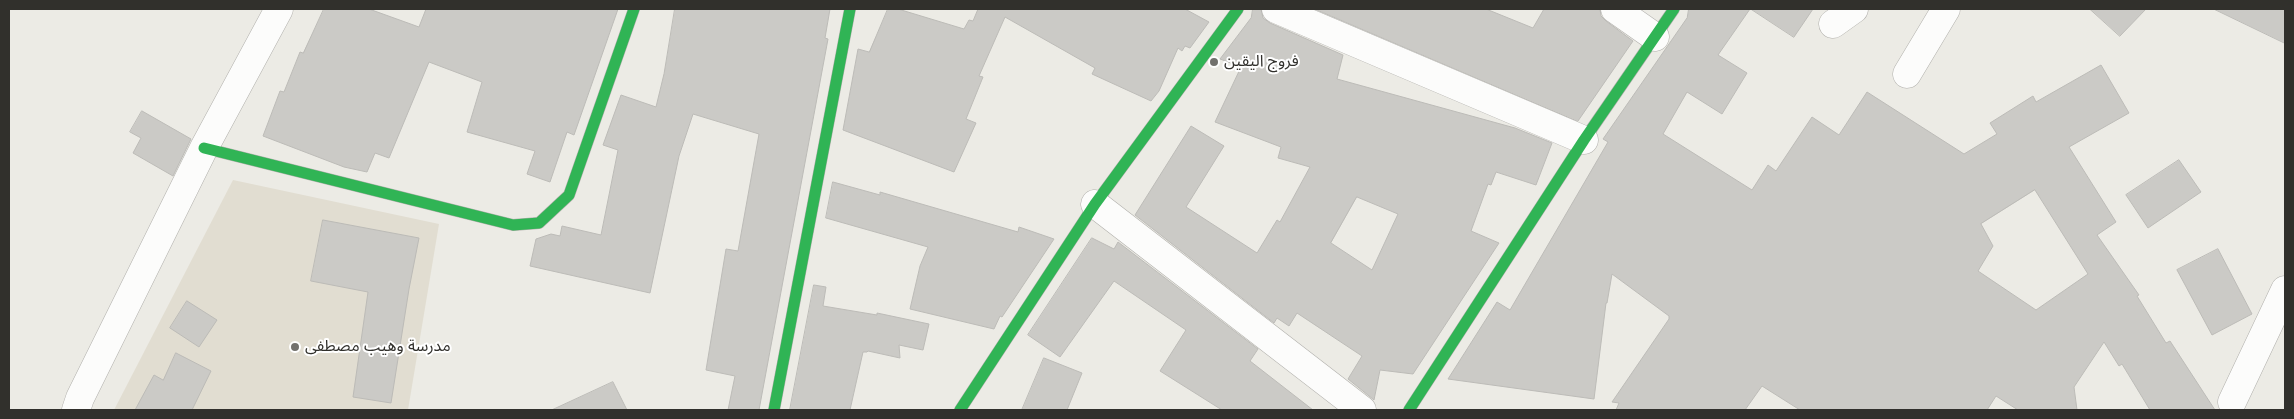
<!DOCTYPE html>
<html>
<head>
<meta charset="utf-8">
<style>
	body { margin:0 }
	#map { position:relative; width:2294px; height:419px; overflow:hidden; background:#ecebe5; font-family:"Fira Sans",sans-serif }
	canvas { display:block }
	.frame { position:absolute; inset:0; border:10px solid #31302c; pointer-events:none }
</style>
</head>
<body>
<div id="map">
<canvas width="2294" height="419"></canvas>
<div class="frame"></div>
</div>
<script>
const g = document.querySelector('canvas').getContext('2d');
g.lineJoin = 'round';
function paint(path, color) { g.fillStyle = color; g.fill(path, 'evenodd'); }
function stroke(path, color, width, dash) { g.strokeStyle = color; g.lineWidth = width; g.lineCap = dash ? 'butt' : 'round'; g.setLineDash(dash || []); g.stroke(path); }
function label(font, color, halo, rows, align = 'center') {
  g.font = font + ' "Fira Sans","Noto Sans Arabic",sans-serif'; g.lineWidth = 4; g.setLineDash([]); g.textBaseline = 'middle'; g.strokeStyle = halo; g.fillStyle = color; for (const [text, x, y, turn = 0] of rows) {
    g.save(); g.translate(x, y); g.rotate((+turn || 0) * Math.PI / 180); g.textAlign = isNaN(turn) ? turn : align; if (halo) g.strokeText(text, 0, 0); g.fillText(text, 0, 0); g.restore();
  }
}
const built = new Path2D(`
	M 233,180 L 439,224 L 408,410 L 114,410 Z`);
const building = new Path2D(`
	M 324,9 L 369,9 L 419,27 L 426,9 L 618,9 L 574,135 L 567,132 L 550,182 L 527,174 L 535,151 L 467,132 L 482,82 L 429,62 L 389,158 L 375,153 L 367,172 L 344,167 L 263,136 L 280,91 L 284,92 L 300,52 L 303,53 Z
	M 675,9 L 830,9 L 825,38 L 828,39 L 759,410 L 728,410 L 735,376 L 706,370 L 726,249 L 738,251 L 759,134 L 693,114 L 679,156 L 650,293 L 530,266 L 536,239 L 551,234 L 560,236 L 562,226 L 601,235 L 618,150 L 603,145 L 621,95 L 656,107 L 664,74 Z
	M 888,9 L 898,9 L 964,29 L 969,20 L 973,21 L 978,9 L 1185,9 L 1209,22 L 1190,48 L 1185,46 L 1182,51 L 1178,48 L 1159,91 L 1151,101 L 1092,74 L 1095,68 L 1005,17 L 979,76 L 983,77 L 966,119 L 976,123 L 954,172 L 843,130 L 858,49 L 869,52 Z
	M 1253,9 L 1261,9 L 1263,18 L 1270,23 L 1343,55 L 1337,79 L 1515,128 L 1552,143 L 1536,185 L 1496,172 L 1491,185 L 1488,184 L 1471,231 L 1499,243 L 1413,374 L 1380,370 L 1374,400 L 1348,379 L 1362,356 L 1297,313 L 1289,326 L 1277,318 L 1274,323 L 1135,215 L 1191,126 L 1224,146 L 1186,207 L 1257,253 L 1277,220 L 1280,222 L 1310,167 L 1278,158 L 1281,147 L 1215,122 L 1241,67 L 1220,59 L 1251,18 ZM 1357,197 L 1398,214 L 1372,270 L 1331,243 Z
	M 1315,9 L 1486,9 L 1533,28 L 1544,9 L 1600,9 L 1601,16 L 1606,21 L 1633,41 L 1578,121 Z
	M 1689,9 L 1750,9 L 1718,55 L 1747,73 L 1722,114 L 1687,92 L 1663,134 L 1752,190 L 1768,165 L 1776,171 L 1812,117 L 1839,135 L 1867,92 L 1964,154 L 1997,134 L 1990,123 L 2033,96 L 2036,102 L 2101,65 L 2129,113 L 2069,147 L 2116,222 L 2097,235 L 2139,295 L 2137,296 L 2166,343 L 2170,341 L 2215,410 L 2150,410 L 2122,364 L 2119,366 L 2104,342 L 2074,387 L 2077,410 L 2018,410 L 1996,396 L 1987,410 L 1800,410 L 1762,386 L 1745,410 L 1616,410 L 1619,403 L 1612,402 L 1669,319 L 1669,316 L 1612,274 L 1607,303 L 1606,303 L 1594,399 L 1448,379 L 1497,302 L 1510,310 L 1608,142 L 1603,139 L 1687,18 ZM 2035,190 L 2088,274 L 2036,310 L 1978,271 L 1993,246 L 1981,224 Z
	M 1751,9 L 1813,9 L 1794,37 Z
	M 2090,9 L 2146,9 L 2120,36 Z
	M 2214,9 L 2285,9 L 2285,43 Z
	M 142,111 L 191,139 L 173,176 L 133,153 L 141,138 L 130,132 Z
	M 2179,160 L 2201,192 L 2148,228 L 2126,195 Z
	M 833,182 L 880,195 L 880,192 L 1018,232 L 1019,227 L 1054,239 L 1002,317 L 1000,316 L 994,329 L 910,309 L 920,266 L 928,247 L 826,218 Z
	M 323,220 L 419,238 L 409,289 L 391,403 L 353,397 L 368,292 L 311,281 Z
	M 1092,238 L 1114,249 L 1118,242 L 1258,349 L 1250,361 L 1313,410 L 1222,410 L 1160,371 L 1186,330 L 1114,281 L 1060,357 L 1028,335 Z
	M 2218,249 L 2252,314 L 2212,335 L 2177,270 Z
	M 814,285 L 826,287 L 823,306 L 877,315 L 877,313 L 929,324 L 923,350 L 899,345 L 900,358 L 868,351 L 867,352 L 863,352 L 850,410 L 790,410 Z
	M 187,301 L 217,320 L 199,347 L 170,328 Z
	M 176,353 L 211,371 L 192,410 L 135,410 L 154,375 L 163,380 Z
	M 1044,358 L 1082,373 L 1067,410 L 1022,410 Z
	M 613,382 L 627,410 L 552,410 Z`);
const street = new Path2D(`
	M 1276,9 L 1584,140
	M 1615,9 L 1655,37
	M 1833,24 L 1854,9
	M 1907,74 L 1946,9
	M 1095,204 L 1362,410
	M 2232,402 L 2285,290
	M 76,410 L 80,398 L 204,148 L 279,9`);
const fast = new Path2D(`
	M 204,148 L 513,225 L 539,223 L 569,195 L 634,9
	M 774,410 L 850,9
	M 960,410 L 1095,204 L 1238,9
	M 1409,410 L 1584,140 L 1674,9`);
const markers = [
	[1214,62,5,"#72716d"],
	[295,347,5,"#72716d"]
];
const poiNames = [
	["فروج اليقين",1224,62],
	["مدرسة وهيب مصطفى",305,347]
];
paint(built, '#e1ddd1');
paint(building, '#cbcac6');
stroke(building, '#bcbbb7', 1);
stroke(street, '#b0afab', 29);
stroke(fast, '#b0afab', 12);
stroke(street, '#fcfcfb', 28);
stroke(fast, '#30b455', 11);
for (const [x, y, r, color] of markers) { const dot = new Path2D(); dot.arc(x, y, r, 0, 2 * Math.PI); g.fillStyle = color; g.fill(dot); stroke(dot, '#fff', 2); }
label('16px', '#31302c', '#fff', poiNames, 'left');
</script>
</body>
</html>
